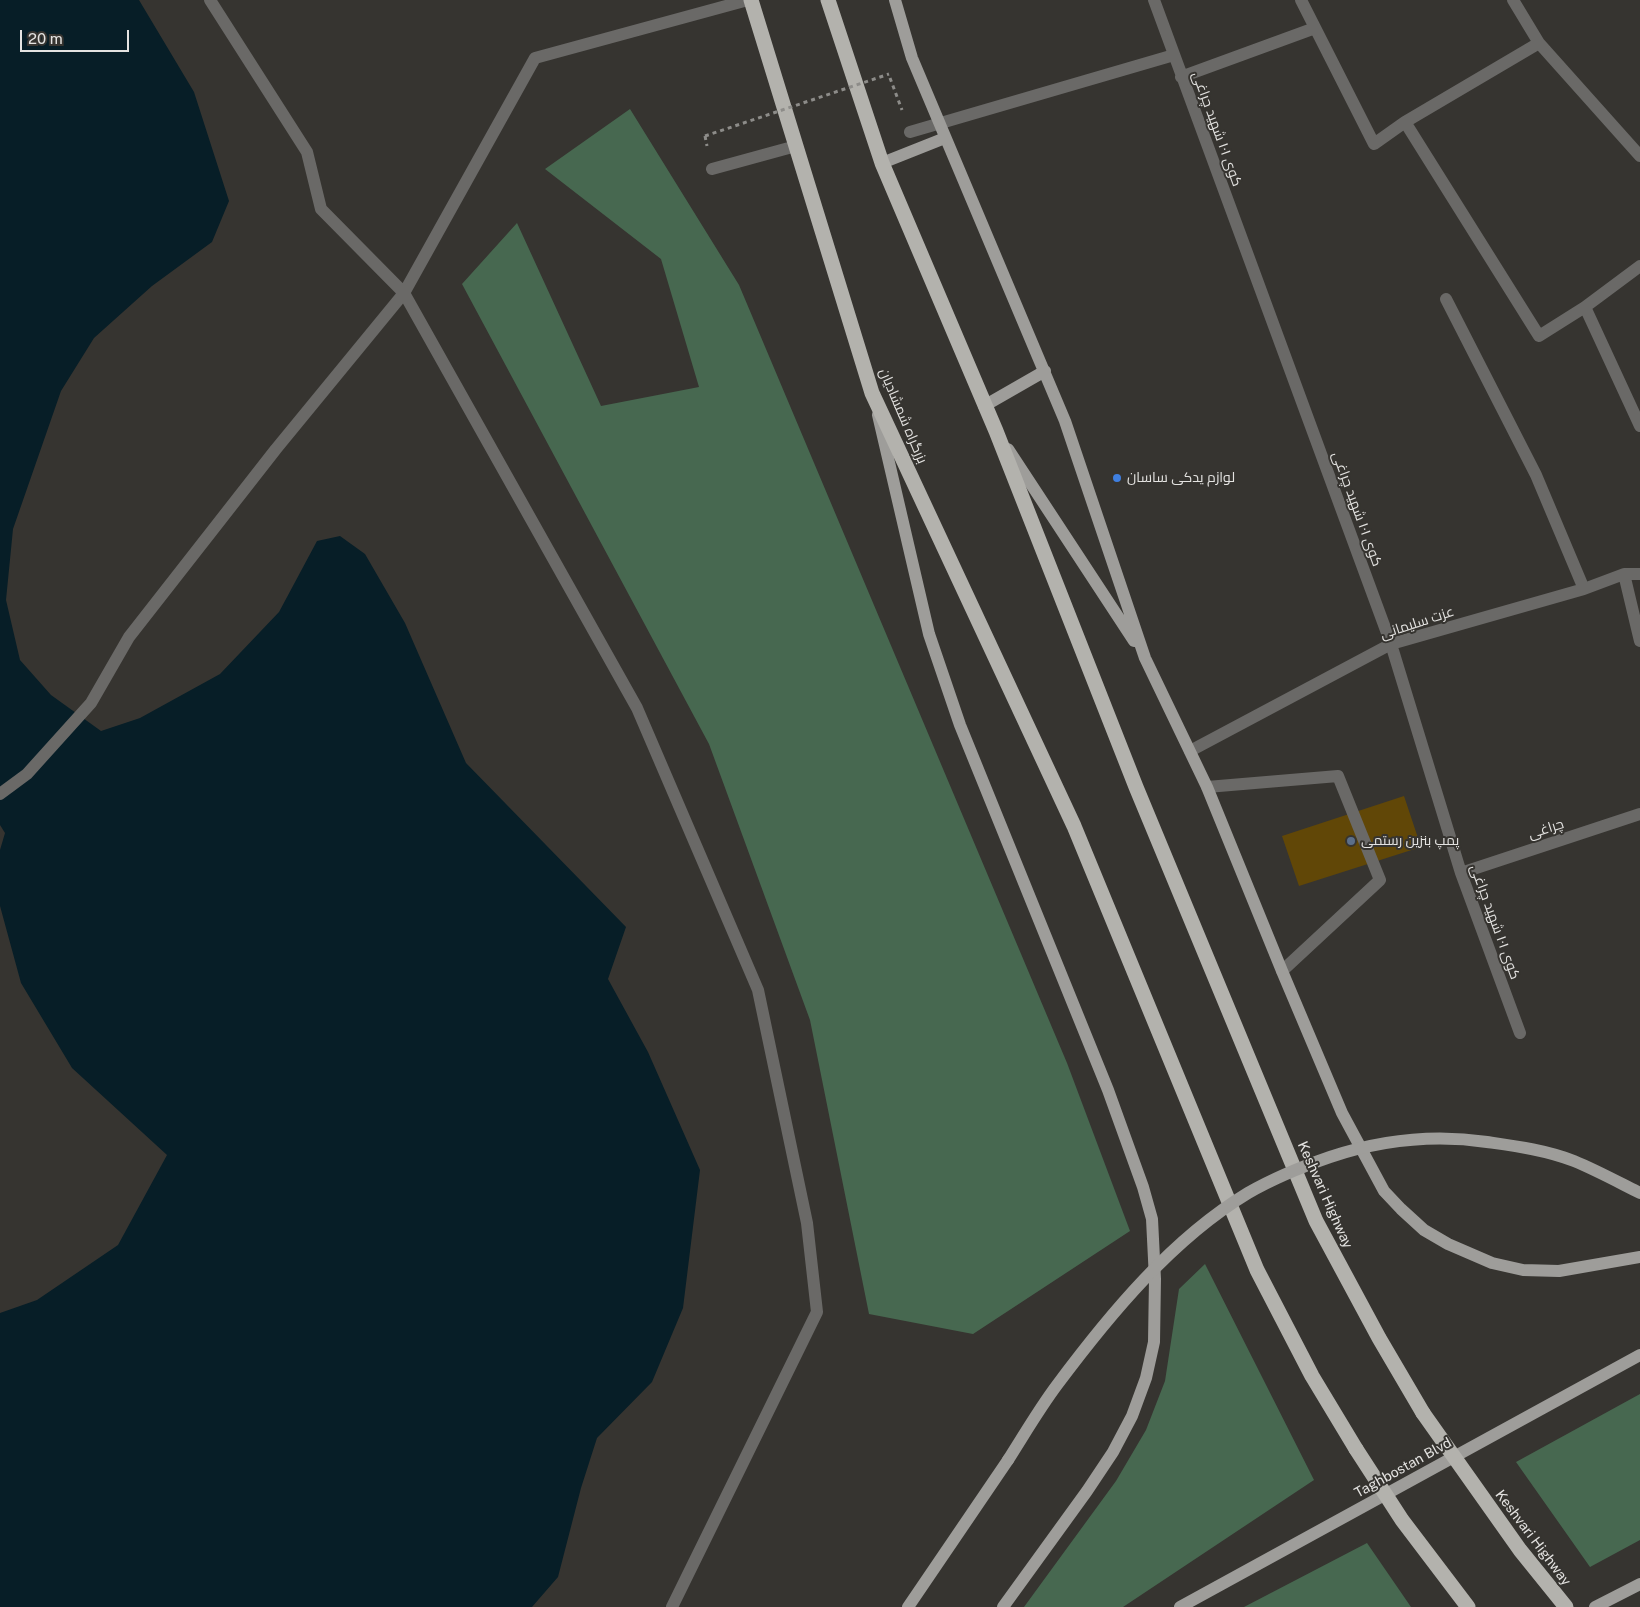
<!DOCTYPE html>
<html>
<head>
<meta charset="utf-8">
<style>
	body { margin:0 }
	#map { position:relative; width:1640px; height:1607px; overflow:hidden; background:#363430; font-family:"Public Sans",sans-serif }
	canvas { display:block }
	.scale { position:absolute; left:20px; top:30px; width:109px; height:22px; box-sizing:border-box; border:2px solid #e4e3e1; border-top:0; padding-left:6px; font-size:15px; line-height:18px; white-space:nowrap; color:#e4e3e1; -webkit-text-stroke:4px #363430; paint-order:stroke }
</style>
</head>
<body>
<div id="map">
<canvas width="1640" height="1607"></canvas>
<div class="scale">20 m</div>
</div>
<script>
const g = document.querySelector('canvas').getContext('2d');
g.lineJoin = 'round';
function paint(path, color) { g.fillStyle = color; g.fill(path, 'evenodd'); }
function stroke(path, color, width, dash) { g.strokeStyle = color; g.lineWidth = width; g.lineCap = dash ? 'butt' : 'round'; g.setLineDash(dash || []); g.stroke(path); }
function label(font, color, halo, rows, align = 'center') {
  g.font = font + ' "Public Sans",Cairo,sans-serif'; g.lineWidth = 4; g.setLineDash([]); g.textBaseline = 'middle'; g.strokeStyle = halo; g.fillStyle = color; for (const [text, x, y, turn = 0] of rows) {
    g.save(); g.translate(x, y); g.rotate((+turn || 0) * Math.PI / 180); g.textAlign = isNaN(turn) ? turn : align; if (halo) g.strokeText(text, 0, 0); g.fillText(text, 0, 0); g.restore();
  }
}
const green = new Path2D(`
	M 630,109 L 739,285 L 1067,1063 L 1130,1231 L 973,1334 L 869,1314 L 810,1020 L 709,744 L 462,284 L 517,223 L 601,406 L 699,387 L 661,259 L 545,169 Z
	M 1205,1264 L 1314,1480 L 1123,1607 L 1024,1607 L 1116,1481 L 1146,1430 L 1165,1381 L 1179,1289 Z
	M 1640,1394 L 1640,1540 L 1590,1567 L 1516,1462 Z
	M 1367,1543 L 1411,1607 L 1244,1607 Z`);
const water = new Path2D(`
	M 0,0 L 139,0 L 194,92 L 229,201 L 212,242 L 152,286 L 94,338 L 61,391 L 13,529 L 6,600 L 20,660 L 51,695 L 101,731 L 140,718 L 220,674 L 279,612 L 317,541 L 340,536 L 365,554 L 405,623 L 466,763 L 626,927 L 608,979 L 648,1052 L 700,1170 L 683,1308 L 652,1382 L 597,1438 L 581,1488 L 558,1577 L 532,1607 L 0,1607 L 0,1313 L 37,1300 L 118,1245 L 167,1155 L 72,1068 L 21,983 L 0,906 L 0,850 L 5,833 L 0,825 Z`);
const building = new Path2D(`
	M 1404,796 L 1421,847 L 1299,886 L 1282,836 Z`);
const path = new Path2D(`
	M 890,78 L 902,110
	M 705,136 L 707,146`);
const minor = new Path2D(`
	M 210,0 L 307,152 L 321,209 L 404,293 L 637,708 L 758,990 L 807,1223 L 817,1312 L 672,1607
	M 1154,0 L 1391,644 L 1461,873 L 1520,1033
	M 1301,0 L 1374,144 L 1405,122
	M 1513,0 L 1539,43 L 1640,156
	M 1539,43 L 1405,122 L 1539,336 L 1585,307 L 1640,266
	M 1181,77 L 1315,28
	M 910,132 L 1174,55
	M 712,169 L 796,146
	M 1446,299 L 1536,475 L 1584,589
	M 1585,307 L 1640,426
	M 1624,574 L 1640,641
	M 1190,751 L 1391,644 L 1584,589 L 1624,574 L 1640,574
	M 1207,787 L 1338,776 L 1380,880 L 1282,971
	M 0,794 L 27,774 L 91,703 L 129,637 L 276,449 L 404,293 L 535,58 L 748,0
	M 1461,873 L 1640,814`);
const major = new Path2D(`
	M 895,0 L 912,58 L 1065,421 L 1145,658 L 1207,787 L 1282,971 L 1342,1113 L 1384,1191 L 1401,1209 L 1424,1230 L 1448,1244 L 1492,1263 L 1523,1270 L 1559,1271 L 1640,1257
	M 882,163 L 945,138
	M 984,406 L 1045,371
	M 878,415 L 929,634 L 960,725 L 1108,1090 L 1143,1187 L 1152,1219 L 1155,1279 L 1154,1342 L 1146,1378 L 1132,1416 L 1113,1452 L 1087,1491 L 1003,1607
	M 1008,449 L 1134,641
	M 908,1607 L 1008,1460
	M 1180,1607 L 1640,1355
	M 1595,1607 L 1640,1584`);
const highway = new Path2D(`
	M 751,0 L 872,393 L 1074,826 L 1257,1270 L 1312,1376 L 1356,1449
	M 828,0 L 882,163 L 996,431 L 1136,787 L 1316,1221 L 1379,1338 L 1423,1413`);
const pathBridge = new Path2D(`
	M 705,136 L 889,74`);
const majorBridge = new Path2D(`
	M 1008,1460 C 1024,1435 1039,1409 1057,1385 C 1110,1314 1172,1239 1248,1193 C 1274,1178 1301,1167 1330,1157 C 1381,1140 1433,1134 1487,1142 C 1515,1146 1546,1150 1574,1161 C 1596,1170 1618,1182 1640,1193`);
const highwayBridge = new Path2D(`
	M 1423,1413 L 1520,1550 L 1566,1607
	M 1356,1449 L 1402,1520 L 1468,1607`);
const markers = [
	[1117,478,5,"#3f7fe0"],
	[1351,841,5,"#5c6f8a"]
];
const streetNames = [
	["کوی ۱۰۱ شهید چراغی",1217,129,70],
	["بزرگراه شمشادیان",903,416,67],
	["کوی ۱۰۱ شهید چراغی",1357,509,70],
	["عزت سلیمانی",1417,623,-18],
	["چراغی",1546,829,-18],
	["کوی ۱۰۱ شهید چراغی",1495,922,70],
	["Keshvari Highway",1325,1195,66],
	["Taghbostan Blvd",1403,1468,-29],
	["Keshvari Highway",1533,1538,53]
];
const poiNames = [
	["لوازم یدکی ساسان",1127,478],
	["پمپ بنزین رستمی",1361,841]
];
paint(green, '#476850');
paint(water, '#071e27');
paint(building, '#614707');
stroke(path, '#8d8c89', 3, [4, 4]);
stroke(minor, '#6a6967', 12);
stroke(major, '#9e9d9a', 12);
stroke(highway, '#b3b2ad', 15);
stroke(pathBridge, '#8d8c89', 3, [4, 4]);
stroke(majorBridge, '#9e9d9a', 12);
stroke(highwayBridge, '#b3b2ad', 15);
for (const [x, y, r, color] of markers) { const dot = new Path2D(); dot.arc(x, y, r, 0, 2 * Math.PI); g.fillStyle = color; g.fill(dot); stroke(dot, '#363430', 2); }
label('14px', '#e4e3e1', '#363430', streetNames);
label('14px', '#e4e3e1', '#363430', poiNames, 'left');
</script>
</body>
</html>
